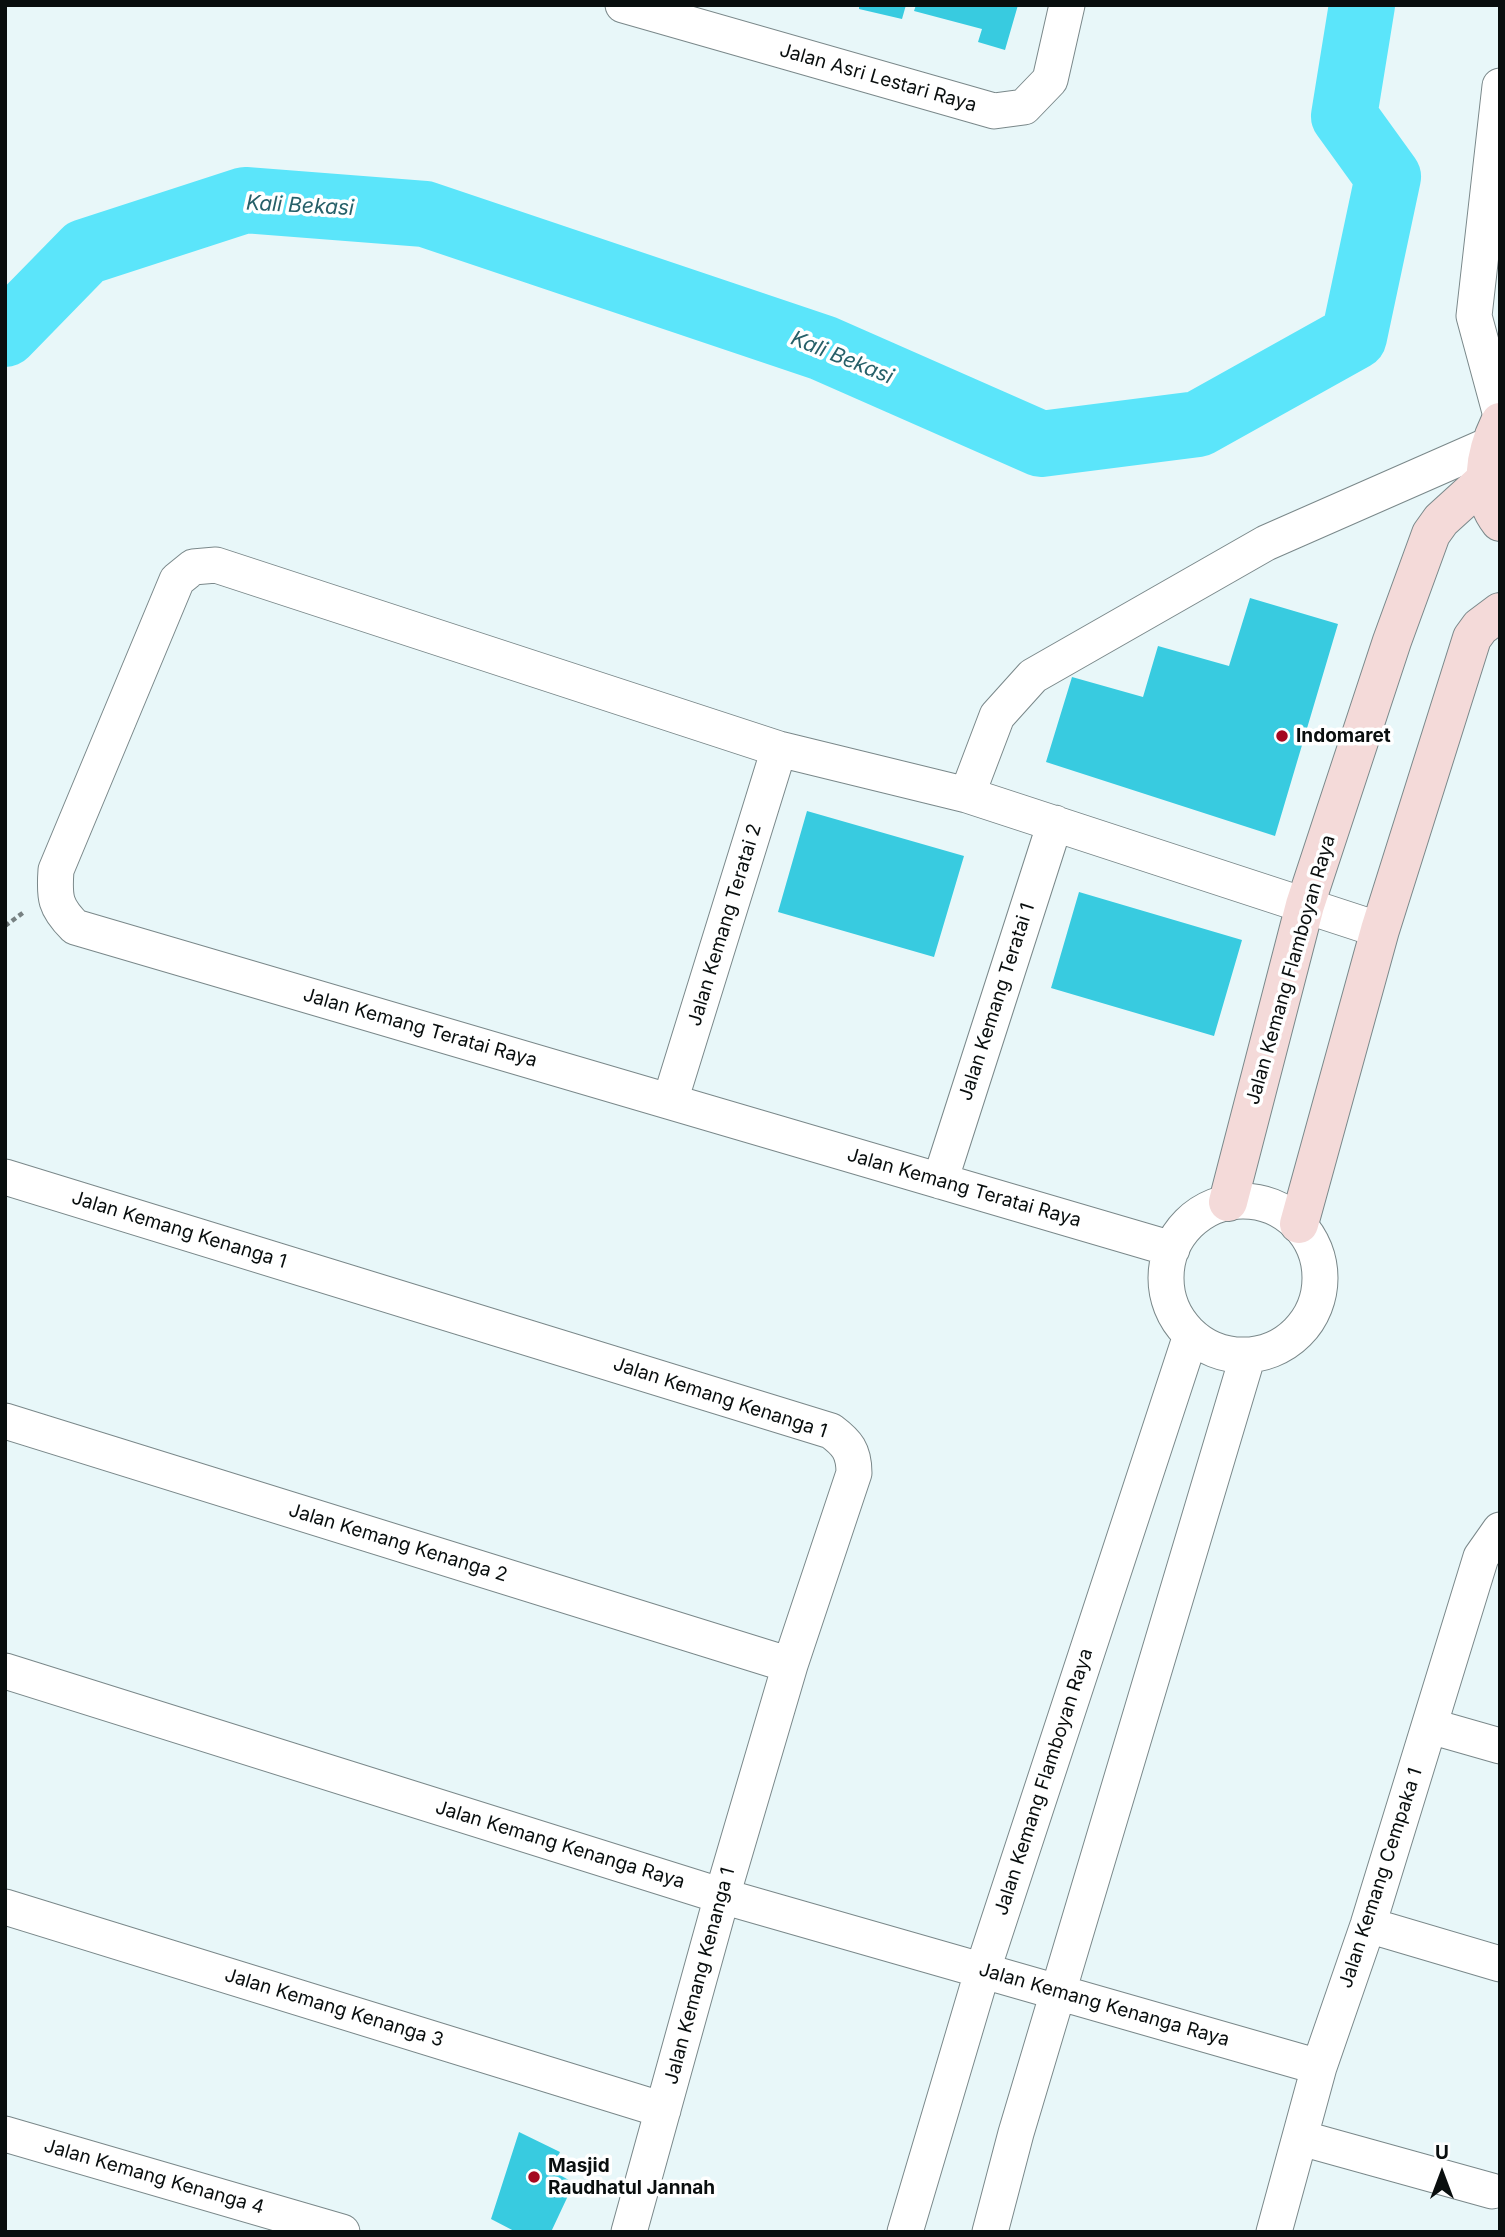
<!DOCTYPE html>
<html>
<head>
<meta charset="utf-8">
<style>
	body { margin:0 }
	#map { position:relative; width:1505px; height:2237px; overflow:hidden; background:#e8f7f9; font-family:Inter,sans-serif }
	canvas { display:block }
	.frame { position:absolute; inset:0; border:7px solid #090e0e; pointer-events:none }
	.north { position:absolute; left:1407px; top:2139px; width:70px; height:70px; -webkit-text-stroke:5px #fff; paint-order:stroke; rotate:0deg; font-size:19px; font-weight:700; line-height:28px; text-align:center; color:#090e0e }
	.north::after { content:''; display:block; margin:auto; width:24px; height:32px; background:#090e0e; clip-path:polygon(50% 0,100% 100%,50% 72%,0 100%) }
</style>
</head>
<body>
<div id="map">
<canvas width="1505" height="2237"></canvas>
<div class="frame"></div>
<div class="north">U</div>
</div>
<script>
const g = document.querySelector('canvas').getContext('2d');
g.lineJoin = 'round';
function stroke(path, color, width, dash) { g.strokeStyle = color; g.lineWidth = width; g.lineCap = dash ? 'butt' : 'round'; g.setLineDash(dash || []); g.stroke(path); }
function paint(path, color) { g.fillStyle = color; g.fill(path, 'evenodd'); }
function label(font, color, halo, rows, align = 'center') {
  g.font = font + ' Inter,sans-serif'; g.lineWidth = 7; g.setLineDash([]); g.textBaseline = 'middle'; g.strokeStyle = halo; g.fillStyle = color; for (const [text, x, y, turn = 0] of rows) {
    g.save(); g.translate(x, y); g.rotate((+turn || 0) * Math.PI / 180); g.textAlign = isNaN(turn) ? turn : align; if (halo) g.strokeText(text, 0, 0); g.fillText(text, 0, 0); g.restore();
  }
}
const river = new Path2D(`
	M 5,334 L 85,252 L 245,200 L 425,214 L 823,348 L 1041,444 L 1198,424 L 1354,337 L 1388,177 L 1344,116 L 1362,5`);
const building = new Path2D(`
	M 859,5 L 906,5 L 902,19 L 859,9 Z
	M 916,5 L 1018,5 L 1005,50 L 978,42 L 982,29 L 914,11 Z
	M 1250,598 L 1338,624 L 1275,836 L 1046,762 L 1072,677 L 1143,697 L 1158,646 L 1229,666 Z
	M 807,811 L 964,856 L 934,957 L 778,912 Z
	M 1079,892 L 1242,940 L 1214,1036 L 1051,988 Z
	M 519,2132 L 560,2152 L 551,2170 L 574,2183 L 551,2232 L 516,2232 L 491,2219 Z`);
const path = new Path2D(`
	M 5,926 L 24,912`);
const street = new Path2D(`
	M 623,5 L 994,111 L 1024,107 L 1050,80 L 1067,5
	M 1500,86 L 1474,316 L 1500,412
	M 967,795 L 997,716 L 1033,676 L 1266,543 L 1489,445
	M 670,1101 L 779,749
	M 5,1177 L 831,1431 C 847,1443 854,1451 854,1473 L 790,1665 L 722,1896 L 629,2232
	M 940,1181 L 1055,823
	M1166 1278a77 77 0 1 1 154 0a77 77 0 1 1-154 0Z
	M 1172,1249 L 75,927 C 55,907 54,898 56,870 L 177,580 L 193,567 L 216,565 L 779,749 L 967,795 L 1380,930
	M 5,1421 L 790,1665
	M 5,1671 L 722,1896 L 1319,2067
	M 1430,1726 L 1500,1746
	M 5,1907 L 663,2110
	M 1368,1925 L 1500,1964
	M 5,2134 L 342,2232
	M 1301,2138 L 1492,2191
	M 905,2232 L 983,1969 L 1191,1335
	M 990,2232 L 1016,2133 L 1248,1355
	M 1274,2232 L 1319,2067 L 1368,1925 L 1481,1557 L 1500,1530`);
const secondary = new Path2D(`
	M 1500,422 C 1485,453 1477,493 1500,522
	M 1228,1202 L 1305,905 L 1392,641 L 1431,534 L 1441,520 L 1485,480
	M 1299,1224 L 1380,930 L 1472,638 L 1480,627 L 1500,612`);
const markers = [
	[1282,736,7,"#a40820"],
	[534,2177,7,"#a40820"]
];
const streetNames = [
	["Jalan Asri Lestari Raya",878,78,16],
	["Jalan Kemang Teratai 2",725,925,-73],
	["Jalan Kemang Flamboyan Raya",1291,970,-74],
	["Jalan Kemang Teratai 1",997,1002,-72],
	["Jalan Kemang Teratai Raya",420,1028,16],
	["Jalan Kemang Teratai Raya",964,1188,16],
	["Jalan Kemang Kenanga 1",179,1230,17],
	["Jalan Kemang Kenanga 1",720,1398,18],
	["Jalan Kemang Kenanga 2",398,1543,17],
	["Jalan Kemang Flamboyan Raya",1044,1782,-72],
	["Jalan Kemang Kenanga Raya",560,1845,17],
	["Jalan Kemang Cempaka 1",1381,1878,-72],
	["Jalan Kemang Kenanga 1",700,1976,-75],
	["Jalan Kemang Kenanga Raya",1104,2005,16],
	["Jalan Kemang Kenanga 3",334,2008,17],
	["Jalan Kemang Kenanga 4",154,2177,16]
];
const poiNames = [
	["Indomaret",1296,736],
	["Masjid",548,2166],
	["Raudhatul Jannah",548,2188]
];
const waterNames = [
	["Kali Bekasi",300,206,3],
	["Kali Bekasi",842,358,22]
];
stroke(river, '#5be5fa', 66);
paint(building, '#38cbe0');
stroke(street, '#7a888a', 37);
stroke(secondary, '#7a888a', 40);
stroke(path, '#778182', 4.5, [5, 3.5]);
stroke(street, '#fff', 35);
stroke(secondary, '#f4dad9', 38);
for (const [x, y, r, color] of markers) { const dot = new Path2D(); dot.arc(x, y, r, 0, 2 * Math.PI); g.fillStyle = color; g.fill(dot); stroke(dot, '#fff', 2.5); }
label('19px', '#090e0e', '#fff', streetNames);
label('bold 19px', '#090e0e', '#fff', poiNames, 'left');
label('italic 21px', '#276069', '#fff', waterNames);
</script>
</body>
</html>
